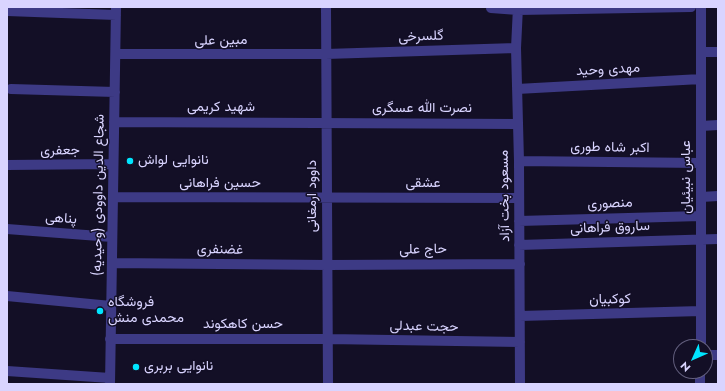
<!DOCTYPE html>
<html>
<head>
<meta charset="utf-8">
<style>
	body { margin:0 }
	#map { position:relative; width:725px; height:391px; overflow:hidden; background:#130f26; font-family:Jost,sans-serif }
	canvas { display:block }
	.frame { position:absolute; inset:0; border:8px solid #d9d4ff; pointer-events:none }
	.north { position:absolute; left:673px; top:339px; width:40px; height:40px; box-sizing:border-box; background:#130f26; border:1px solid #625e7d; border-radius:50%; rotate:225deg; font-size:11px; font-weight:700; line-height:16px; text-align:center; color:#d9d4ff }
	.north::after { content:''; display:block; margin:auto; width:14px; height:18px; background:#00e5ff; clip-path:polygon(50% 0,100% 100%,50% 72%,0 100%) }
</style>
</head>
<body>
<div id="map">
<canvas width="725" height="391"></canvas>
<div class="frame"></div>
<div class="north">N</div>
</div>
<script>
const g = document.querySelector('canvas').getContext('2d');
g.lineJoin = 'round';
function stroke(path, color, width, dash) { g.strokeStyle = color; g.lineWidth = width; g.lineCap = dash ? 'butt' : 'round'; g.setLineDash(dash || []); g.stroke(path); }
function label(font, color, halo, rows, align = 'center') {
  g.font = font + ' Jost,Vazirmatn,sans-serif'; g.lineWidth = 3; g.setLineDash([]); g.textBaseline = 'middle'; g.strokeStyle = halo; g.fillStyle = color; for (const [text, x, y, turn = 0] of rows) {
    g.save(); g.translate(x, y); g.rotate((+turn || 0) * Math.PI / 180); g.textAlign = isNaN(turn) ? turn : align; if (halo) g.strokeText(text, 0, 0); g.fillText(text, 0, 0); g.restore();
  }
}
const minor = new Path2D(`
	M 326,7 L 328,384
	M 518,7 L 516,48 L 519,161 L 520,384
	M 491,8 L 518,10 L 691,7
	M 7,11 L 116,15
	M 701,52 L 718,52
	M 116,54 L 326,54 L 516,48
	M 11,89 L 115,92
	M 517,89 L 701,79
	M 114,122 L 517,124
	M 701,126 L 718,125
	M 519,161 L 701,163
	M 7,165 L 113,164
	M 113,197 L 519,198
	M 701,197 L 718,196
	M 519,221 L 701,216
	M 7,229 L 112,237
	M 519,245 L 718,239
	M 112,263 L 328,265 L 520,264
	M 7,296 L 111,306
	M 520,316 L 701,311
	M 110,339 L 328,339 L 520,342
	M 701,347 L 701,7
	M 705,355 L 718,355
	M 7,371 L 110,378
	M 110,384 L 116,7
	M 700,384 L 700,371`);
const markers = [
	[130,161,4,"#00e5ff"],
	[100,311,4,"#00e5ff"],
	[136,367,4,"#00e5ff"]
];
const streetNames = [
	["گلسرخی",421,37,-2],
	["مبین علی",221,41,-1],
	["مهدی وحید",608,70,-3],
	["شهید کریمی",221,108],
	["نصرت الله عسگری",422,109],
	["اکبر شاه طوری",610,148,1],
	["جعفری",60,151,-1],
	["عباس نبیئیان",687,177,-90],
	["حسین فراهانی",220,184],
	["عشقی",423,184],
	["شجاع الدین داوودی (وحیدیه)",99,195,-89],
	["داوود ارمغانی",313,196,-90],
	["مسعود بخت آزاد",505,196,-91],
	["منصوری",610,204,-2],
	["پناهی",61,219,4],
	["ساروق فراهانی",610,228,-2],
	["غضنفری",220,250,1],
	["حاج علی",423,250,-1],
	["کوکبیان",610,300,-1],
	["حسن کاهکوند",243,325],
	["حجت عبدلی",424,327,1]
];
const poiNames = [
	["نانوایی لواش",138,161],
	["فروشگاه",108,303],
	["محمدی منش",108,319],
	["نانوایی بربری",144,367]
];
stroke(minor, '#3d3a85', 10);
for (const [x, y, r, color] of markers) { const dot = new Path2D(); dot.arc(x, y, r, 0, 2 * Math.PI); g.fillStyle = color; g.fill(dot); stroke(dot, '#130f26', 1.5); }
label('14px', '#d9d4ff', '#130f26', streetNames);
label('14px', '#d9d4ff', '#130f26', poiNames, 'left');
</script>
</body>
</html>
